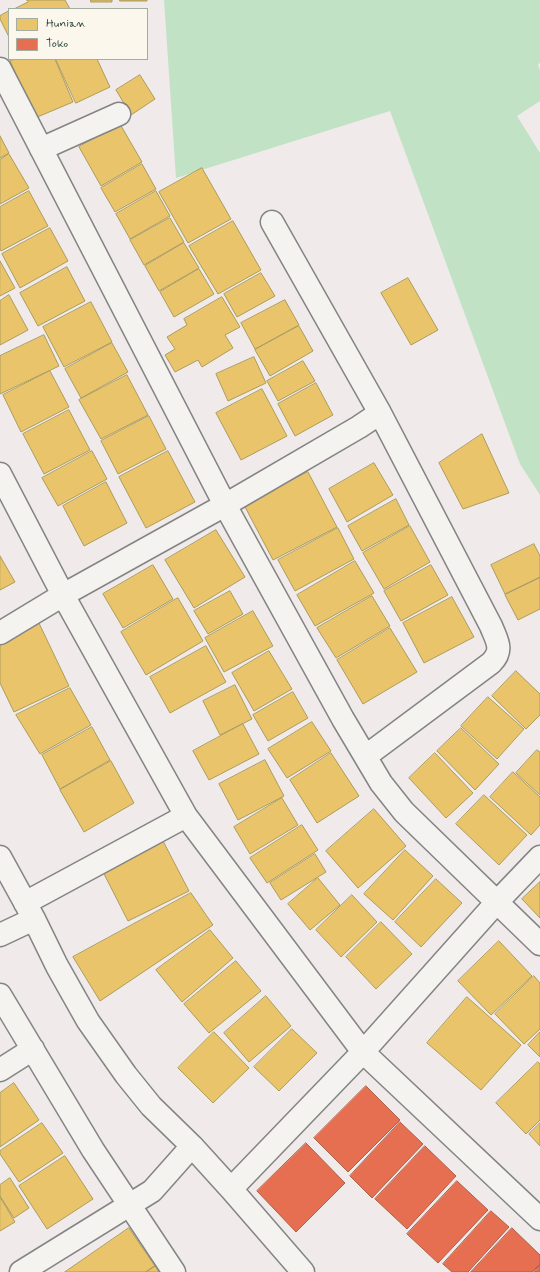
<!DOCTYPE html>
<html>
<head>
<meta charset="utf-8">
<style>
	body { margin:0 }
	#map { position:relative; width:540px; height:1272px; overflow:hidden; background:#f0eaea; font-family:Mynerve,sans-serif }
	canvas { display:block }
	.legend { position:absolute; left:8px; top:8px; width:140px; height:52px; box-sizing:border-box; background:#fbf7ec; border:1px solid #a3ada2; margin:0; padding:5px 7px; list-style:none; font-size:12px; color:#1f3d34 }
	.legend li { display:flex; align-items:center; gap:8px; height:20px }
	.legend b { width:20px; border:1px solid #a3ada2 }
</style>
</head>
<body>
<div id="map">
<canvas width="540" height="1272"></canvas>
<ul class="legend">
<li><b style="height:11px;background:#e9c46a"></b>Hunian</li>
<li><b style="height:11px;background:#e76f51"></b>Toko</li>
</ul>
</div>
<script>
const g = document.querySelector('canvas').getContext('2d');
g.lineJoin = 'round';
function paint(path, color) { g.fillStyle = color; g.fill(path, 'evenodd'); }
function stroke(path, color, width, dash) { g.strokeStyle = color; g.lineWidth = width; g.lineCap = dash ? 'butt' : 'round'; g.setLineDash(dash || []); g.stroke(path); }
const green = new Path2D(`
	M 164,0 L 540,0 L 540,63 L 538,64 L 540,71 L 540,101 L 517,116 L 540,153 L 540,495 L 520,464 L 390,111 L 176,178 Z`);
const homes = new Path2D(`
	M 27,0 L 65,0 L 70,9 L 14,9 L 28,2 Z
	M 91,0 L 112,0 L 112,2 L 91,2 Z
	M 120,0 L 147,0 L 147,1 L 120,1 Z
	M 9,11 L 9,37 L 0,19 L 0,16 Z
	M 16,59 L 55,59 L 73,102 L 35,118 L 10,61 Z
	M 56,59 L 97,59 L 110,87 L 76,103 Z
	M 140,75 L 155,99 L 131,115 L 116,90 Z
	M 120,124 L 142,162 L 101,186 L 79,147 Z
	M 0,136 L 9,153 L 0,158 Z
	M 9,154 L 29,188 L 0,204 L 0,160 Z
	M 142,164 L 156,189 L 115,212 L 101,188 Z
	M 202,168 L 231,219 L 188,243 L 159,192 Z
	M 29,191 L 48,226 L 1,251 L 0,249 L 0,207 Z
	M 156,191 L 170,216 L 130,239 L 116,214 Z
	M 170,218 L 184,242 L 144,265 L 130,240 Z
	M 233,221 L 261,270 L 218,294 L 189,246 Z
	M 50,228 L 68,261 L 20,288 L 2,254 Z
	M 184,243 L 199,268 L 159,291 L 145,266 Z
	M 0,261 L 15,288 L 0,296 Z
	M 67,267 L 85,301 L 38,326 L 20,293 Z
	M 199,269 L 214,294 L 174,317 L 160,292 Z
	M 261,273 L 275,296 L 237,317 L 224,294 Z
	M 408,278 L 438,330 L 411,345 L 381,293 Z
	M 9,295 L 28,330 L 0,345 L 0,301 Z
	M 222,297 L 240,327 L 225,335 L 233,348 L 202,367 L 198,360 L 175,372 L 165,355 L 175,349 L 167,337 L 187,325 L 184,319 Z
	M 285,300 L 299,325 L 255,349 L 241,323 Z
	M 91,302 L 112,342 L 64,367 L 43,327 Z
	M 299,326 L 313,351 L 270,376 L 255,350 Z
	M 44,335 L 59,366 L 0,394 L 0,356 Z
	M 112,343 L 128,372 L 81,398 L 65,369 Z
	M 254,357 L 266,383 L 228,401 L 216,374 Z
	M 303,361 L 315,381 L 278,401 L 267,381 Z
	M 50,371 L 69,407 L 21,432 L 3,395 Z
	M 127,375 L 148,415 L 101,439 L 79,400 Z
	M 316,383 L 333,415 L 295,436 L 278,404 Z
	M 262,389 L 287,436 L 241,460 L 216,413 Z
	M 69,410 L 90,450 L 44,474 L 23,434 Z
	M 149,416 L 166,449 L 118,474 L 101,441 Z
	M 482,434 L 509,493 L 463,509 L 439,463 Z
	M 92,451 L 107,479 L 58,506 L 42,478 Z
	M 168,451 L 195,502 L 146,528 L 119,477 Z
	M 374,463 L 393,495 L 347,522 L 329,489 Z
	M 308,472 L 337,527 L 273,560 L 244,505 Z
	M 106,482 L 127,523 L 84,546 L 63,506 Z
	M 396,499 L 409,525 L 362,551 L 348,526 Z
	M 410,526 L 430,562 L 384,589 L 363,553 Z
	M 338,528 L 354,559 L 295,591 L 278,560 Z
	M 216,530 L 245,577 L 194,608 L 165,560 Z
	M 534,544 L 540,556 L 540,577 L 505,594 L 491,565 Z
	M 0,556 L 15,582 L 0,590 Z
	M 355,561 L 374,593 L 315,626 L 297,595 Z
	M 153,565 L 173,599 L 123,628 L 103,594 Z
	M 431,565 L 448,595 L 401,621 L 384,591 Z
	M 540,578 L 540,609 L 518,620 L 505,595 Z
	M 230,591 L 243,614 L 208,634 L 194,611 Z
	M 372,596 L 390,626 L 336,658 L 317,628 Z
	M 452,597 L 474,637 L 424,663 L 403,623 Z
	M 178,598 L 203,641 L 146,675 L 121,632 Z
	M 253,611 L 273,646 L 224,672 L 205,638 Z
	M 37,619 L 69,686 L 14,712 L 0,683 L 0,637 Z
	M 390,628 L 417,672 L 363,704 L 337,660 Z
	M 206,646 L 226,682 L 170,713 L 150,677 Z
	M 269,651 L 292,689 L 254,711 L 232,673 Z
	M 516,671 L 540,694 L 540,715 L 526,729 L 492,696 Z
	M 235,685 L 252,719 L 220,735 L 203,701 Z
	M 70,688 L 91,725 L 40,754 L 16,715 Z
	M 293,692 L 308,718 L 268,741 L 253,715 Z
	M 488,697 L 524,729 L 497,759 L 461,726 Z
	M 312,722 L 331,751 L 287,778 L 268,749 Z
	M 243,724 L 259,754 L 209,780 L 193,751 Z
	M 92,727 L 110,760 L 60,789 L 42,755 Z
	M 461,728 L 499,764 L 475,790 L 437,751 Z
	M 537,750 L 540,752 L 540,795 L 516,773 Z
	M 331,753 L 359,796 L 317,823 L 290,780 Z
	M 435,753 L 473,793 L 446,818 L 409,778 Z
	M 265,760 L 284,796 L 238,820 L 219,784 Z
	M 111,761 L 134,803 L 84,832 L 60,790 Z
	M 513,772 L 540,797 L 540,825 L 531,835 L 490,797 Z
	M 484,795 L 527,835 L 499,865 L 456,824 Z
	M 282,798 L 298,825 L 250,854 L 234,827 Z
	M 374,809 L 406,846 L 358,888 L 326,851 Z
	M 302,825 L 318,850 L 267,883 L 250,858 Z
	M 162,839 L 189,891 L 128,921 L 102,870 Z
	M 405,850 L 433,876 L 393,920 L 364,894 Z
	M 315,854 L 326,872 L 281,900 L 270,883 Z
	M 318,878 L 340,905 L 310,930 L 288,904 Z
	M 436,879 L 462,903 L 421,947 L 395,922 Z
	M 540,882 L 540,918 L 522,899 Z
	M 191,893 L 213,925 L 100,1001 L 73,957 Z
	M 352,895 L 377,922 L 341,957 L 316,930 Z
	M 381,922 L 412,954 L 376,989 L 346,957 Z
	M 210,930 L 233,958 L 182,1002 L 156,970 Z
	M 499,941 L 532,976 L 491,1015 L 458,981 Z
	M 236,961 L 261,991 L 209,1033 L 184,1004 Z
	M 534,976 L 540,983 L 540,1029 L 524,1044 L 495,1014 Z
	M 266,996 L 291,1026 L 249,1062 L 224,1033 Z
	M 467,997 L 521,1045 L 481,1090 L 427,1043 Z
	M 292,1029 L 317,1053 L 279,1091 L 254,1067 Z
	M 214,1032 L 249,1068 L 213,1103 L 178,1068 Z
	M 540,1032 L 540,1057 L 528,1045 Z
	M 538,1062 L 540,1064 L 540,1120 L 526,1134 L 496,1103 Z
	M 14,1083 L 39,1120 L 0,1147 L 0,1093 Z
	M 42,1123 L 63,1153 L 19,1182 L 0,1154 L 0,1151 Z
	M 540,1123 L 540,1146 L 529,1134 Z
	M 65,1156 L 93,1199 L 47,1229 L 19,1186 Z
	M 10,1178 L 29,1208 L 14,1218 L 0,1196 L 0,1185 Z
	M 0,1197 L 15,1222 L 0,1231 Z
	M 129,1228 L 155,1266 L 146,1272 L 65,1272 Z
	M 155,1266 L 159,1272 L 146,1272 Z`);
const shops = new Path2D(`
	M 366,1086 L 400,1120 L 348,1172 L 314,1138 Z
	M 400,1122 L 423,1144 L 372,1198 L 350,1176 Z
	M 306,1143 L 345,1183 L 296,1232 L 257,1191 Z
	M 425,1146 L 456,1176 L 407,1229 L 375,1199 Z
	M 457,1181 L 488,1210 L 438,1263 L 407,1234 Z
	M 491,1211 L 509,1227 L 468,1272 L 452,1272 L 443,1264 Z
	M 512,1228 L 540,1255 L 540,1264 L 532,1272 L 471,1272 Z
	M 540,1265 L 540,1272 L 534,1272 Z`);
const street = new Path2D(`
	M 0,69 L 225,505 L 343,719 L 381,783 L 404,812 L 540,944
	M 41,149 L 119,114
	M 0,474 L 63,595 L 186,816 L 363,1052 L 540,1219
	M 0,633 L 63,595 L 225,505 L 359,427 L 380,413 L 272,222
	M 366,756 L 491,663 C 504,650 497,641 491,626 L 380,413
	M 0,857 L 34,919 L 57,966 L 88,1021 L 126,1075 L 151,1106 L 192,1146 L 231,1189 L 303,1272
	M 25,903 L 186,816
	M 0,935 L 34,919
	M 0,995 L 93,1150 L 174,1272
	M 0,1070 L 33,1049
	M 231,1189 L 363,1052 L 496,903 L 540,857
	M 21,1272 L 152,1191 L 192,1146`);
paint(green, '#c1e2c4');
paint(homes, '#e9c46a');
stroke(homes, '#ac9c5a', 1);
paint(shops, '#e76f51');
stroke(shops, '#ab6048', 1);
stroke(street, '#838584', 25);
stroke(street, '#f5f3f0', 22);
</script>
</body>
</html>
